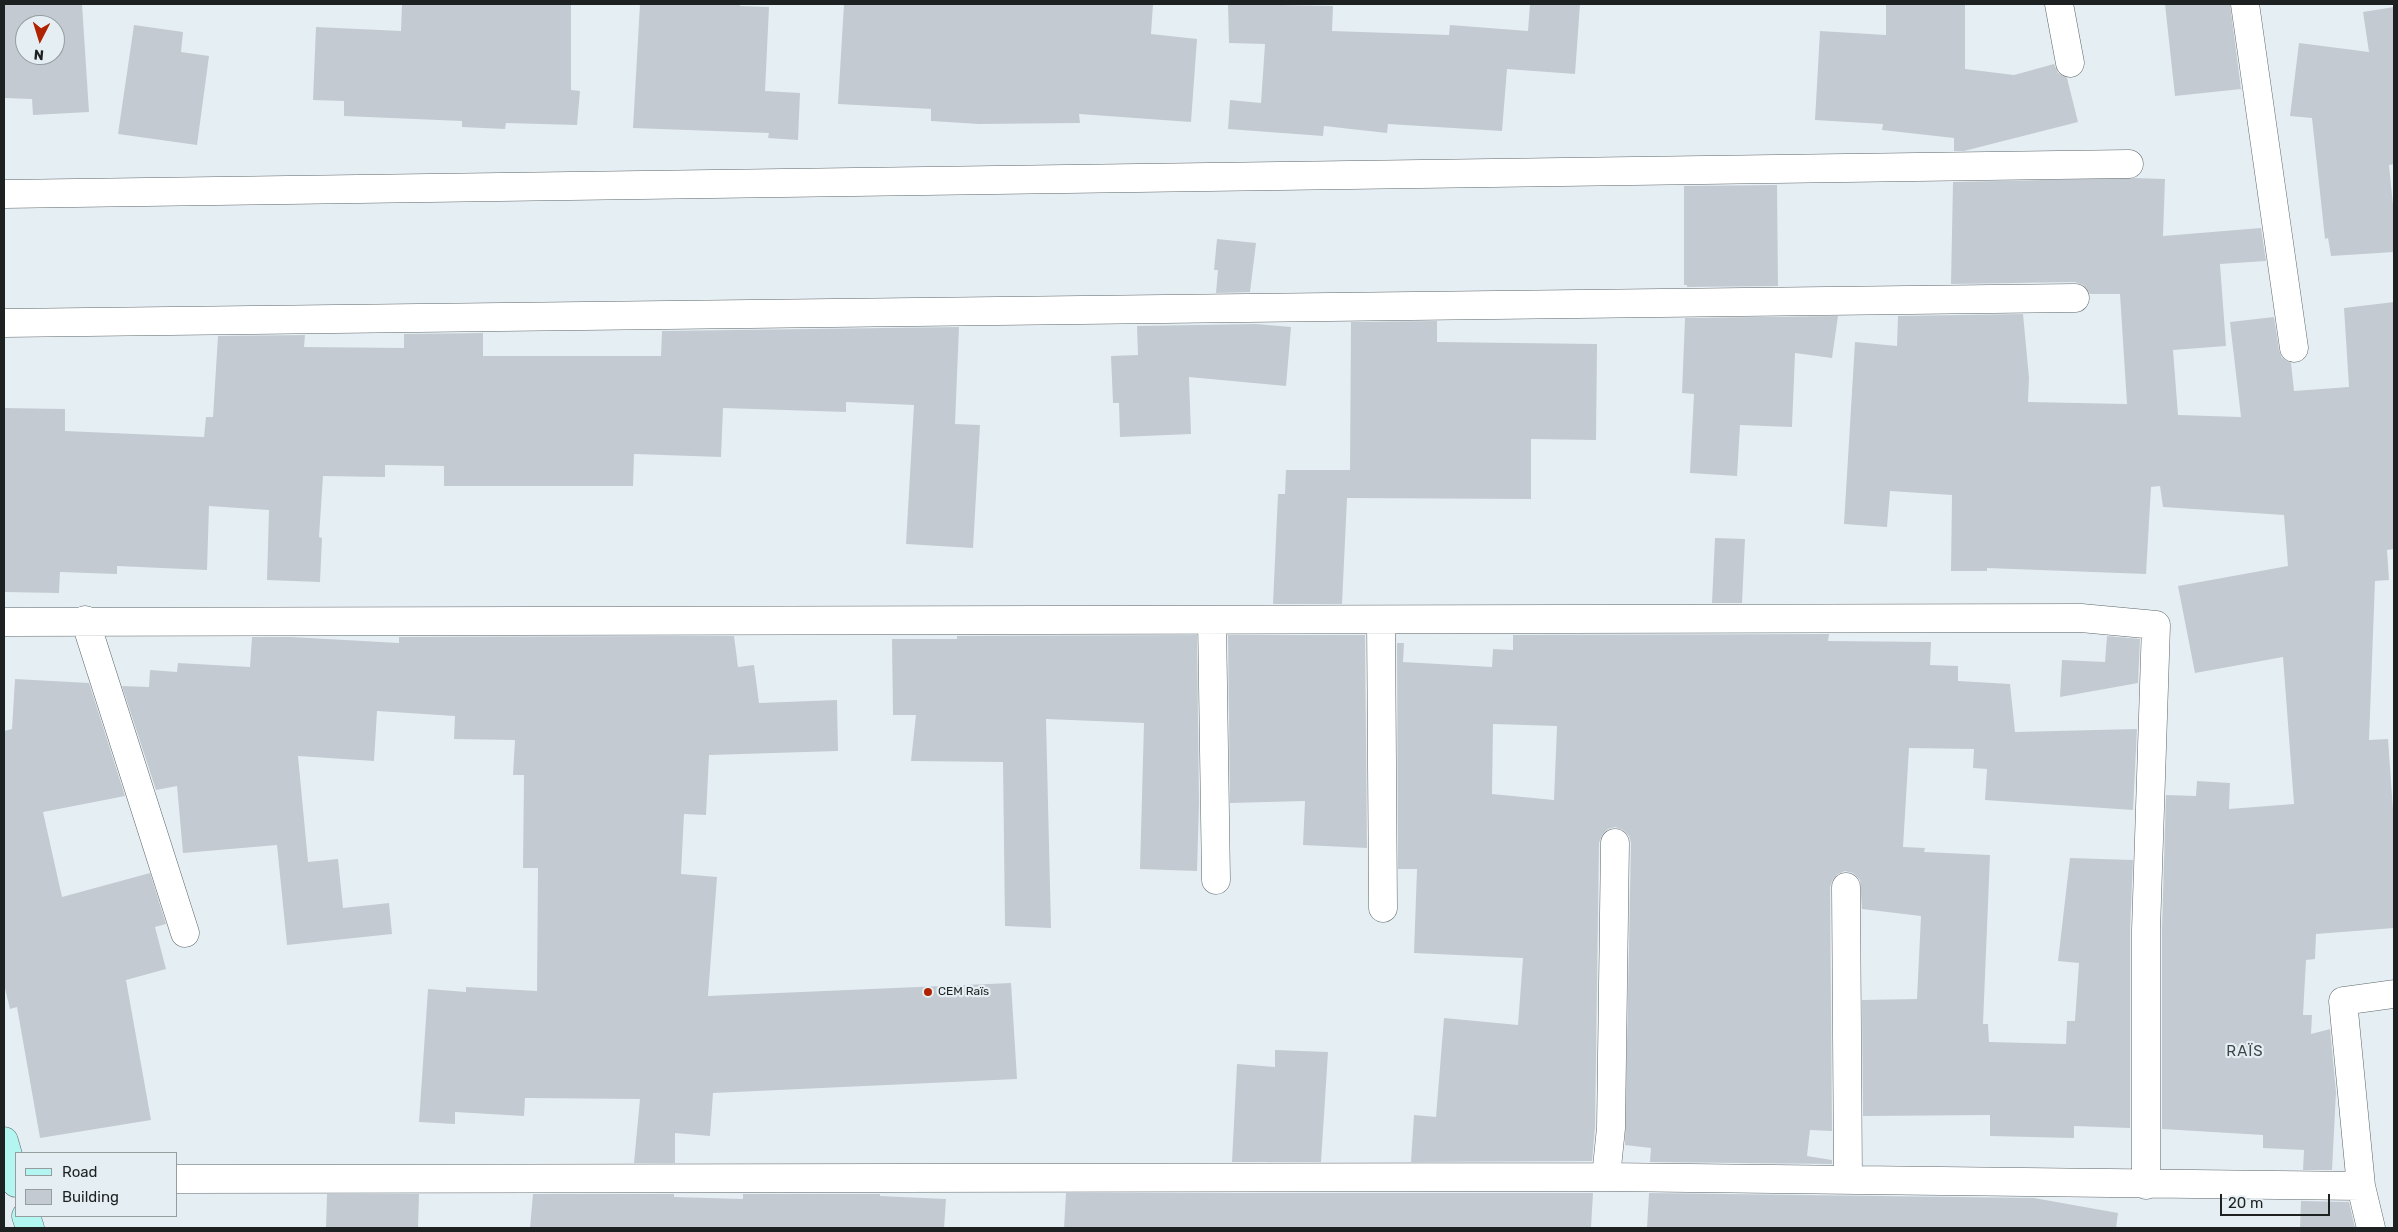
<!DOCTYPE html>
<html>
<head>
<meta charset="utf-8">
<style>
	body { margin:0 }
	#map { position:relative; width:2398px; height:1232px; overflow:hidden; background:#e5eff3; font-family:Rubik,sans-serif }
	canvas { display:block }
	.frame { position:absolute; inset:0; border:5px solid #1e2122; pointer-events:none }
	.legend { position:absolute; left:15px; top:1152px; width:162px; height:65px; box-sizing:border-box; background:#e5eff3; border:1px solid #959d9f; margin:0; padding:6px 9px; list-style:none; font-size:15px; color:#1e2122 }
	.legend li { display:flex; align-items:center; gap:10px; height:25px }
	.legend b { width:25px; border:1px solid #959d9f }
	.north { position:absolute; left:15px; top:15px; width:50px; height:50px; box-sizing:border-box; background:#e5eff3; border:1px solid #959d9f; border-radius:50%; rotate:185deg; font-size:14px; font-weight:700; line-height:20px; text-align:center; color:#1e2122 }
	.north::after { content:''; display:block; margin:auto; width:18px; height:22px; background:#b02301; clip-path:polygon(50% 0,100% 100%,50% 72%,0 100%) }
	.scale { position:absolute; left:2220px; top:1194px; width:110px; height:22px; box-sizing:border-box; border:2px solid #1e2122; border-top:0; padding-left:6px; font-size:15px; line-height:18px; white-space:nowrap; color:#1e2122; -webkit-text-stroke:4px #e5eff3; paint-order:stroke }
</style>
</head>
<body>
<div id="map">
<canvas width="2398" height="1232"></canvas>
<div class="frame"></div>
<ul class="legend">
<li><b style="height:6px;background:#b3f5f1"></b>Road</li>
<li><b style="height:14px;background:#c4cad1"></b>Building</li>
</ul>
<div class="north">N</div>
<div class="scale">20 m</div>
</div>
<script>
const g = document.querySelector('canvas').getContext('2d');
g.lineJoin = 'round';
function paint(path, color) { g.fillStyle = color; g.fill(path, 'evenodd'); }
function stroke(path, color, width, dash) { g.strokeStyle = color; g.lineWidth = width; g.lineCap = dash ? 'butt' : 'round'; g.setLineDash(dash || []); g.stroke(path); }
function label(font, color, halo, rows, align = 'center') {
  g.font = font + ' Rubik,sans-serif'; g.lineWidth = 4.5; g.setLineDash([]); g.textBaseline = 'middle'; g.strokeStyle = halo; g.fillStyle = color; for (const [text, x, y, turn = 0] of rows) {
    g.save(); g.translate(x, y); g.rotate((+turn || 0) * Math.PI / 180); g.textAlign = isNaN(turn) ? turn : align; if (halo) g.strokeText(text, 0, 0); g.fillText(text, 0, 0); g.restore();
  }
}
const building = new Path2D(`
	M 4,4 L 82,4 L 89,112 L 33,115 L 32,99 L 4,98 ZM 25,25 L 55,25 L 55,55 L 25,55 Z
	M 402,4 L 571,4 L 571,90 L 580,91 L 577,125 L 506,123 L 505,129 L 462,127 L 462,121 L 344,116 L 344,101 L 313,100 L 316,27 L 401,31 Z
	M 640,4 L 740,4 L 740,6 L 769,7 L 765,91 L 800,93 L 798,140 L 768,138 L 769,133 L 633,128 Z
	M 844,4 L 1153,4 L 1151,34 L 1197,39 L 1191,122 L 1079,114 L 1080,123 L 979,124 L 931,121 L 931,109 L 838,104 Z
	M 1228,4 L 1333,6 L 1332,31 L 1449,35 L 1450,25 L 1528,31 L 1530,4 L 1580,4 L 1575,74 L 1507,69 L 1502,131 L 1388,124 L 1387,133 L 1324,126 L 1323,136 L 1228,129 L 1230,100 L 1261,103 L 1265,44 L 1229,43 Z
	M 1886,4 L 1965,4 L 1965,69 L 2014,75 L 2054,64 L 2058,73 L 2067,78 L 2078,122 L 1964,151 L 1954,151 L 1954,138 L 1882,130 L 1883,124 L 1815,120 L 1820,31 L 1886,35 Z
	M 2165,4 L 2230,4 L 2241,89 L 2175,96 Z
	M 2394,7 L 2394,164 L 2389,165 L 2394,215 L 2394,252 L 2331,256 L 2328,238 L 2325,239 L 2312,118 L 2290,116 L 2299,43 L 2369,52 L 2363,12 Z
	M 134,25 L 183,32 L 181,52 L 209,56 L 197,145 L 118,134 Z
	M 2134,178 L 2165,179 L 2163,236 L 2261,228 L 2266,261 L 2220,264 L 2226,346 L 2173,350 L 2178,415 L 2241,417 L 2230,322 L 2274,317 L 2279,350 L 2282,358 L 2291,363 L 2294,391 L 2349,387 L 2344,308 L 2394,302 L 2394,549 L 2387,550 L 2389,580 L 2375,581 L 2369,740 L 2388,739 L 2394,824 L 2394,928 L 2316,934 L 2315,959 L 2306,960 L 2303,1015 L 2312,1015 L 2311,1034 L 2330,1029 L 2336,1092 L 2332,1170 L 2303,1170 L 2304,1150 L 2263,1148 L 2263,1135 L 2162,1129 L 2162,930 L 2166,795 L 2196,796 L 2197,781 L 2230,783 L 2229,809 L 2294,804 L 2283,657 L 2195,673 L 2178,586 L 2288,566 L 2284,515 L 2163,507 L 2160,486 L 2151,487 L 2146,574 L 1987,568 L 1987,571 L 1951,571 L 1952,495 L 1890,491 L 1887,527 L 1844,524 L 1855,342 L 1897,346 L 1898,316 L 2023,314 L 2029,378 L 2028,402 L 2127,404 L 2120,294 L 2090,294 L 2083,285 L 2075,282 L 1951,284 L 1953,182 Z
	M 1777,185 L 1778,286 L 1687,287 L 1687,285 L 1684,285 L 1684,186 Z
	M 1217,239 L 1256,243 L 1250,292 L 1216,293 L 1218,270 L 1214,270 Z
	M 1838,316 L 1832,358 L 1795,353 L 1792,427 L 1740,425 L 1737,476 L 1690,473 L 1694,394 L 1682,393 L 1685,318 Z
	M 1437,321 L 1437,342 L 1597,344 L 1596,440 L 1531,439 L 1531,499 L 1347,498 L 1342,604 L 1273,604 L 1278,494 L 1285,494 L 1286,470 L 1350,470 L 1351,322 Z
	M 1256,324 L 1291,327 L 1286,386 L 1189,377 L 1191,434 L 1120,437 L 1119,403 L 1113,403 L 1111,356 L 1138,355 L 1137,326 Z
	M 959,327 L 955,424 L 980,425 L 973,548 L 906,544 L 914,405 L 846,402 L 846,412 L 723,408 L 721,457 L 634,454 L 633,486 L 444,486 L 444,466 L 385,465 L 385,477 L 323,476 L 319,537 L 322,538 L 320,582 L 267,580 L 269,510 L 209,506 L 207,570 L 117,566 L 117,574 L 60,572 L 59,593 L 4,592 L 4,408 L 65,409 L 65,431 L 204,437 L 206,417 L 213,417 L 218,336 L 305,335 L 304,347 L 404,348 L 404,334 L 483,333 L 483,356 L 661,356 L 662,331 Z
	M 1715,538 L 1745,539 L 1742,603 L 1712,603 Z
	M 1829,634 L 1828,641 L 1931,642 L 1930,665 L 1958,666 L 1958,681 L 2010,684 L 2015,732 L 2137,729 L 2133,810 L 1985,800 L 1987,769 L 1973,768 L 1974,749 L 1909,748 L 1903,847 L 1925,848 L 1924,852 L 1990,855 L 1983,1024 L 1988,1024 L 1989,1042 L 2066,1044 L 2067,1021 L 2075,1021 L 2079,963 L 2058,961 L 2070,858 L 2133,860 L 2130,930 L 2130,1128 L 2074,1126 L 2074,1138 L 1990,1136 L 1990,1115 L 1863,1116 L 1862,1000 L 1917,999 L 1921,916 L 1862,909 L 1860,880 L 1853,873 L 1845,871 L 1838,874 L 1833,879 L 1830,887 L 1832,1131 L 1810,1130 L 1807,1156 L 1832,1160 L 1832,1164 L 1650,1162 L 1651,1148 L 1625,1145 L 1631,843 L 1629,836 L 1623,830 L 1615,827 L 1608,829 L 1602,835 L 1599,843 L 1595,1127 L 1592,1161 L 1411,1162 L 1414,1115 L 1436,1117 L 1444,1018 L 1518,1025 L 1523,958 L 1414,953 L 1417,869 L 1398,869 L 1397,643 L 1404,643 L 1403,662 L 1492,667 L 1493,649 L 1513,650 L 1513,635 ZM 1493,724 L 1557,726 L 1554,800 L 1492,794 Z
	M 1197,635 L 1199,803 L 1197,871 L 1140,869 L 1144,723 L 1046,719 L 1051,928 L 1005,926 L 1003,762 L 911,761 L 916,715 L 893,715 L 892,639 L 957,639 L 957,636 Z
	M 1228,635 L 1365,635 L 1367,848 L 1303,845 L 1305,801 L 1230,803 Z
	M 666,636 L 734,636 L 738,667 L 754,665 L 759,703 L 837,700 L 838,751 L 709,755 L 706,815 L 684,814 L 681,874 L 717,877 L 708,996 L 1011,983 L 1017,1079 L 713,1093 L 710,1136 L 675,1133 L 675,1163 L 634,1163 L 640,1099 L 525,1098 L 524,1116 L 455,1112 L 455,1124 L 419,1122 L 428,989 L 466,992 L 466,987 L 537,991 L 538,868 L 523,868 L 524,775 L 513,775 L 515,740 L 454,739 L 455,716 L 377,711 L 374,761 L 298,756 L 308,862 L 338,859 L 343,908 L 389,903 L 392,934 L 287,945 L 277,845 L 183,853 L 177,786 L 156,790 L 122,686 L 149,687 L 150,670 L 177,672 L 178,663 L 250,667 L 252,637 L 291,637 L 399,643 L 399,637 Z
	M 2107,636 L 2140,639 L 2138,683 L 2060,697 L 2062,660 L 2105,662 Z
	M 15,679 L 89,683 L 125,796 L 43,812 L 62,897 L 150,873 L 166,924 L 155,927 L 166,969 L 126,980 L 151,1120 L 40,1138 L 17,1007 L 10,1009 L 4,984 L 4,731 L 12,729 Z
	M 1275,1050 L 1328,1052 L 1321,1162 L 1232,1162 L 1237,1064 L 1275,1067 Z
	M 1066,1193 L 1593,1193 L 1591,1228 L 1064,1228 Z
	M 1649,1193 L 2034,1198 L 2118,1213 L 2116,1228 L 1647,1228 Z
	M 327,1194 L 419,1194 L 418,1228 L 326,1228 Z
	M 533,1194 L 674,1194 L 674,1197 L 743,1199 L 743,1194 L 880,1194 L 880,1196 L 946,1199 L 944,1228 L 530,1228 Z
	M 2301,1201 L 2349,1202 L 2355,1228 L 2300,1228 Z`);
const street = new Path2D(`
	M 2059,4 L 2070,63
	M 2245,4 L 2294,348
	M 4,194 L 2129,164
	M 4,323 L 2075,298
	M 85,620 L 185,933
	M 1212,620 L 1216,880
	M 1381,620 L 1383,908
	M 4,622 L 2081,618 L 2156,625 L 2146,930 L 2146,1185
	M 1846,887 L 1848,1179
	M 1606,1177 L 1611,1128 L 1615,843
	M 176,1179 L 1606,1177 L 2361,1186
	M 2371,1228 L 2361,1186 L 2343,1001 L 2394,994`);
const secondary = new Path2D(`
	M 4,1141 L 16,1183
	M 26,1216 L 30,1228`);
const markers = [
	[928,992,5,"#b02301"]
];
const poiNames = [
	["CEM Raïs",938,992]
];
const quarterNames = [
	["RAÏS",2245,1052]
];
paint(building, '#c4cad1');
stroke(street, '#5e676a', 29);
stroke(secondary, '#5e676a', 29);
stroke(street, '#fff', 28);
stroke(secondary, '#b3f5f1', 28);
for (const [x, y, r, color] of markers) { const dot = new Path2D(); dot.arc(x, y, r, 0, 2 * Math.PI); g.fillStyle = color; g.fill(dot); stroke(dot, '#e5eff3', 2); }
label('12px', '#1e2122', '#e5eff3', poiNames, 'left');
g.letterSpacing = '1px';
label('15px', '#3f474a', '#e5eff3', quarterNames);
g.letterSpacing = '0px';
</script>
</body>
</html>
